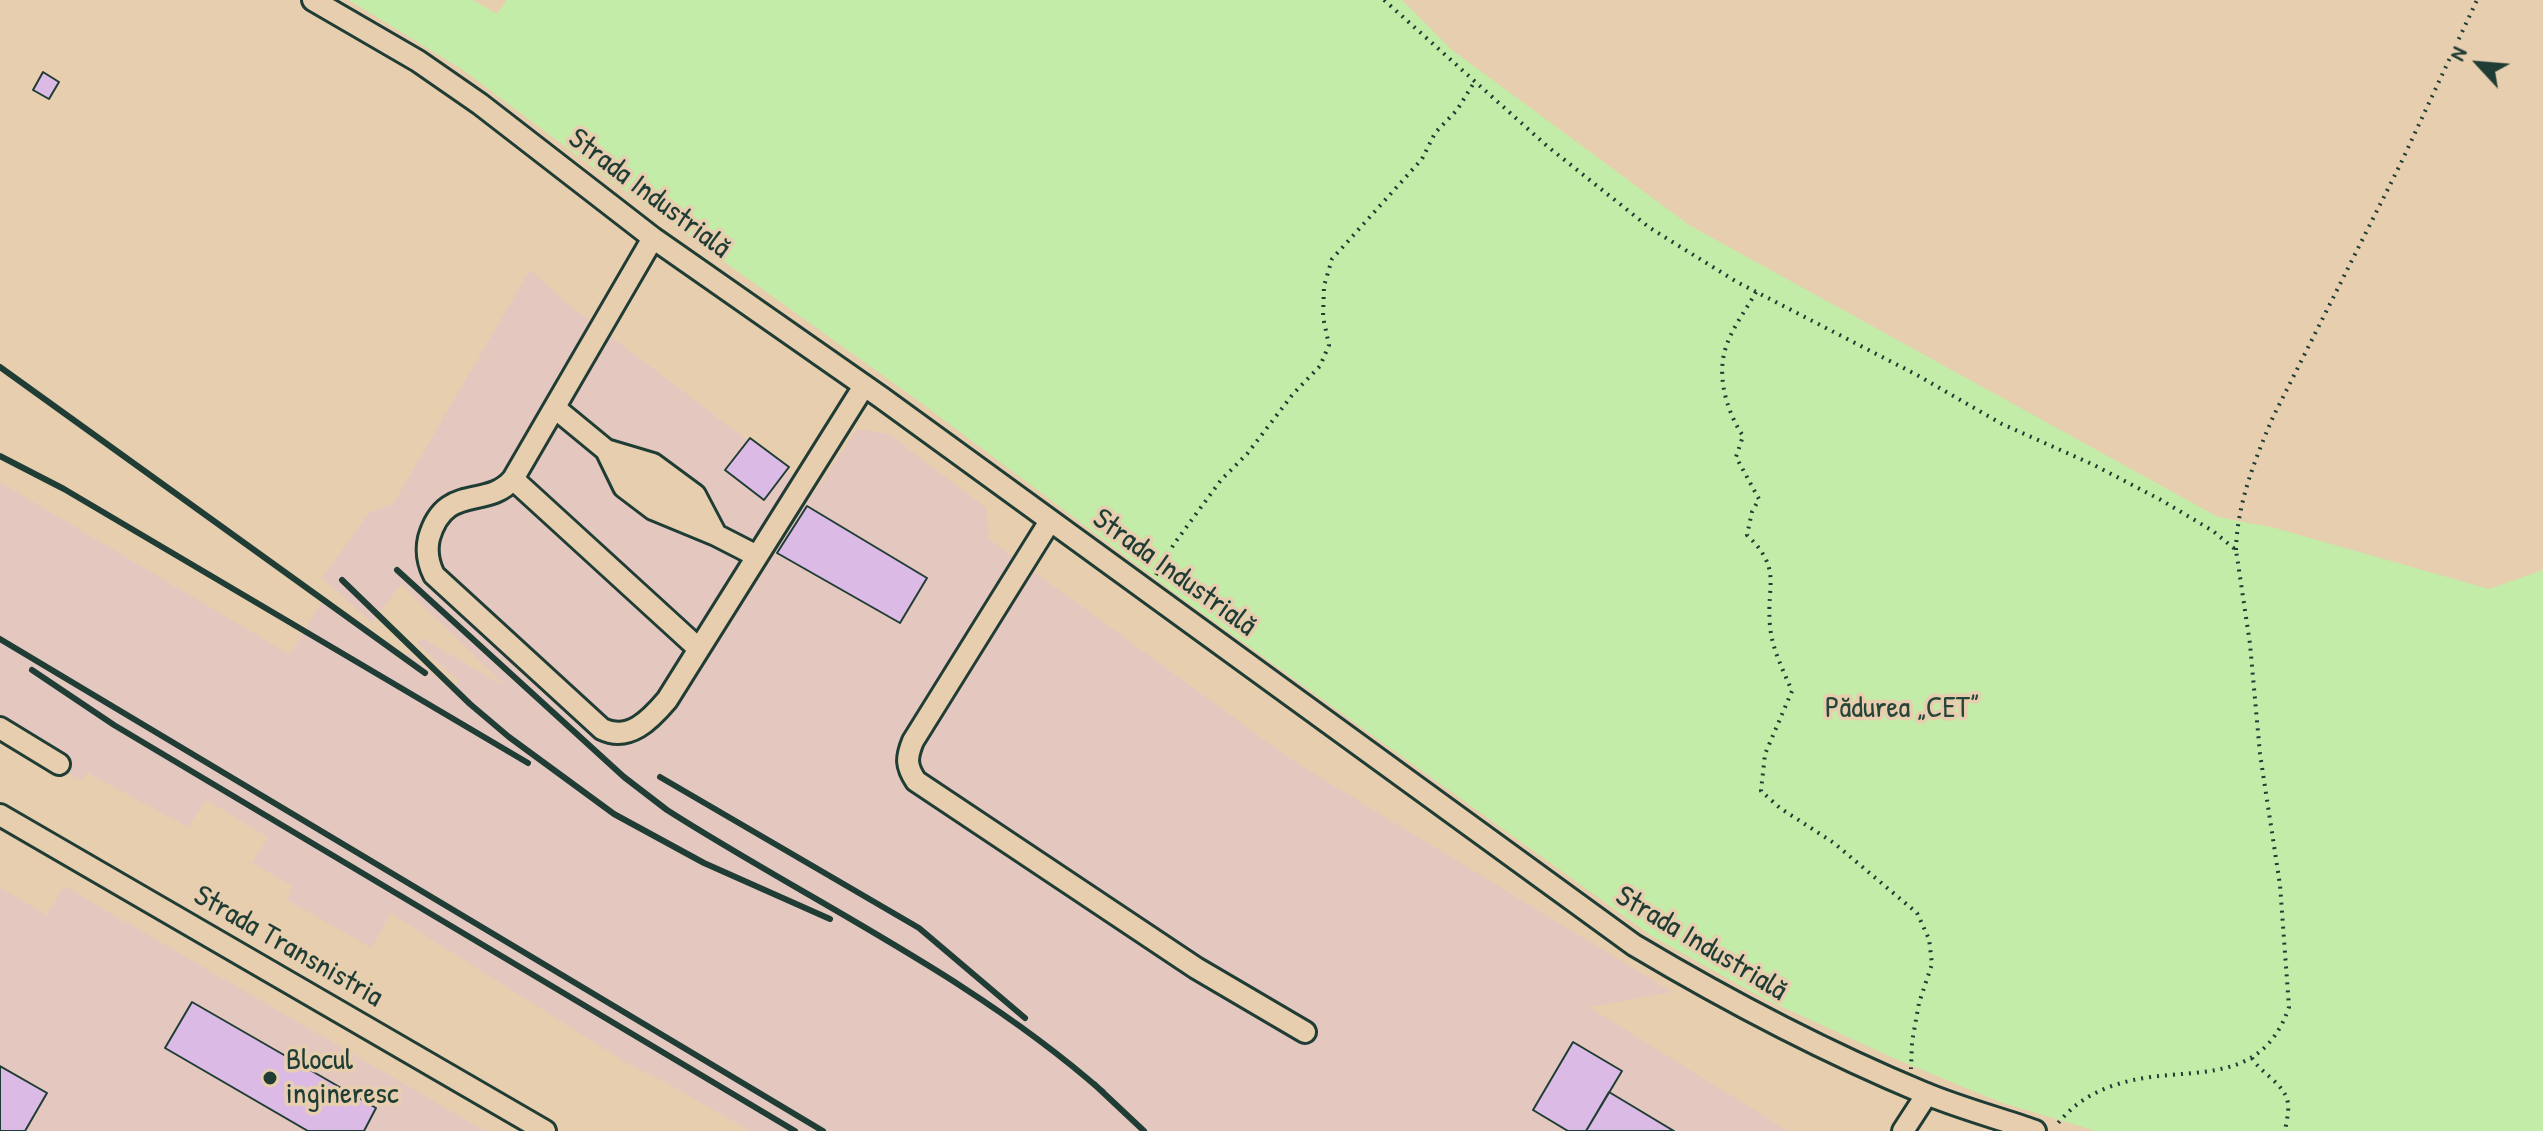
<!DOCTYPE html>
<html>
<head>
<meta charset="utf-8">
<style>
	body { margin:0 }
	#map { position:relative; width:2543px; height:1131px; overflow:hidden; background:#e7ceaf; font-family:"Patrick Hand",sans-serif }
	canvas { display:block }
	.north { position:absolute; left:2439px; top:24px; width:80px; height:80px; -webkit-text-stroke:6px #e7ceaf; paint-order:stroke; rotate:296deg; font-size:22px; font-weight:700; line-height:32px; text-align:center; color:#1f3d34 }
	.north::after { content:''; display:block; margin:auto; width:28px; height:36px; background:#1f3d34; clip-path:polygon(50% 0,100% 100%,50% 72%,0 100%) }
</style>
</head>
<body>
<div id="map">
<canvas width="2543" height="1131"></canvas>
<div class="north">N</div>
</div>
<script>
const g = document.querySelector('canvas').getContext('2d');
g.lineJoin = 'round';
function paint(path, color) { g.fillStyle = color; g.fill(path, 'evenodd'); }
function stroke(path, color, width, dash) { g.strokeStyle = color; g.lineWidth = width; g.lineCap = dash ? 'butt' : 'round'; g.setLineDash(dash || []); g.stroke(path); }
function label(font, color, halo, rows, align = 'center') {
  g.font = font + ' "Patrick Hand",sans-serif'; g.lineWidth = 7; g.setLineDash([]); g.textBaseline = 'middle'; g.strokeStyle = halo; g.fillStyle = color; for (const [text, x, y, turn = 0] of rows) {
    g.save(); g.translate(x, y); g.rotate((+turn || 0) * Math.PI / 180); g.textAlign = isNaN(turn) ? turn : align; if (halo) g.strokeText(text, 0, 0); g.fillText(text, 0, 0); g.restore();
  }
}
const built = new Path2D(`
	M 530,270 L 569,305 L 747,440 L 750,438 L 789,467 L 786,471 L 814,493 L 857,429 L 889,434 L 986,508 L 989,539 L 1295,762 L 1672,992 L 1589,1007 L 1788,1131 L 750,1131 L 667,1083 L 630,1065 L 390,913 L 372,948 L 287,900 L 293,886 L 252,863 L 268,837 L 206,800 L 188,827 L 88,773 L 83,780 L 58,770 L 0,736 L 0,482 L 290,655 L 321,603 L 403,655 L 408,652 L 452,691 L 459,681 L 417,643 L 422,638 L 506,687 L 401,584 L 372,623 L 322,578 L 369,513 L 393,504 Z
	M 64,886 L 485,1131 L 0,1131 L 0,888 L 47,915 Z`);
const green = new Path2D(`
	M 349,0 L 473,0 L 497,14 L 507,0 L 1402,0 L 1452,50 L 1689,225 L 2218,517 L 2275,528 L 2489,589 L 2543,570 L 2543,1131 L 2096,1131 L 2000,1102 L 1891,1057 L 1761,997 L 1652,936 L 1187,602 L 920,402 L 610,180 L 463,70 Z`);
const building = new Path2D(`
	M 43,72 L 59,82 L 49,99 L 33,90 Z
	M 750,438 L 789,467 L 764,500 L 725,470 Z
	M 807,506 L 927,578 L 900,623 L 777,553 Z
	M 192,1002 L 376,1108 L 364,1131 L 308,1131 L 165,1048 Z
	M 1573,1042 L 1622,1071 L 1586,1131 L 1568,1131 L 1533,1110 Z
	M 0,1066 L 47,1093 L 25,1131 L 0,1131 Z
	M 1609,1092 L 1674,1131 L 1586,1131 Z`);
const path = new Path2D(`
	M 1384,0 L 1547,146 L 1650,228 L 1737,282 L 1917,375 L 2002,424 L 2094,465 L 2161,500 L 2213,531 L 2236,550 L 2250,644 L 2260,754 L 2280,885 L 2289,1007 C 2259,1094 2182,1062 2115,1085 C 2090,1093 2070,1107 2055,1127
	M 1756,292 C 1746,310 1732,328 1726,347 C 1716,376 1727,412 1743,436 L 1736,457 L 1759,499 L 1752,512 L 1747,535 C 1783,570 1766,584 1770,626 C 1772,649 1783,670 1792,691 L 1765,754 L 1761,791 L 1780,808 L 1834,843 L 1917,913 L 1929,939 L 1932,964 L 1919,1003 L 1912,1042 L 1911,1069
	M 2236,550 C 2237,504 2255,459 2273,417 L 2400,165 L 2477,0
	M 1156,575 L 1174,544 L 1221,480 L 1247,454 L 1293,394 L 1320,366 L 1329,345 L 1323,317 L 1324,286 L 1332,259 L 1422,159 L 1435,133 L 1457,110 L 1475,81
	M 2252,1058 C 2261,1074 2286,1084 2288,1104 C 2289,1113 2286,1123 2285,1131`);
const minor = new Path2D(`
	M 313,0 L 418,61 L 480,104 L 653,238 L 882,398 L 1634,945 C 1728,1001 1823,1051 1924,1093 C 1960,1108 1998,1118 2035,1131
	M 653,238 L 513,479 C 487,510 445,482 429,538 C 426,551 428,563 434,575 L 602,729 C 629,742 650,720 667,700 L 864,386
	M 555,408 L 606,450 L 653,464 L 695,495 L 716,535 L 757,556
	M 606,450 L 624,487 L 653,509 L 716,535
	M 615,457 L 694,518
	M 513,479 L 699,649
	M 1050,521 L 913,741 C 906,758 906,766 916,781 L 1196,968 L 1305,1032
	M 0,728 L 59,764
	M 0,815 L 545,1131
	M 1903,1131 L 1927,1094`);
const rail = new Path2D(`
	M 0,367 L 425,673
	M 0,456 L 64,489 L 528,763
	M 397,570 L 624,777 L 667,810 C 813,903 973,977 1103,1092
	M 342,580 L 470,704 L 509,737 L 614,814 L 704,863 L 830,919
	M 0,639 L 823,1131
	M 32,670 L 114,725 L 795,1131
	M 660,777 L 919,928 L 1025,1018
	M 1094,1084 L 1144,1131`);
const markers = [
	[270,1078,8,"#1f3d34"]
];
const streetNames = [
	["Strada Industrială",649,194,37],
	["Strada Industrială",1174,573,36],
	["Strada Industrială",1701,944,31],
	["Strada Transnistria",288,947,30]
];
const parkNames = [
	["Pădurea „CET”",1902,709]
];
const poiNames = [
	["Blocul",286,1061],
	["ingineresc",286,1095]
];
paint(built, '#e4c8c0');
paint(green, '#c3eca8');
paint(building, '#dcbae6');
stroke(building, '#1f3d34', 2);
stroke(minor, '#1f3d34', 26);
stroke(path, '#1f3d34', 4, [2, 6]);
stroke(minor, '#e7ceaf', 20);
stroke(rail, '#1f3d34', 6);
for (const [x, y, r, color] of markers) { const dot = new Path2D(); dot.arc(x, y, r, 0, 2 * Math.PI); g.fillStyle = color; g.fill(dot); stroke(dot, '#e7ceaf', 3); }
label('30px', '#1f3d34', '#e7ceaf', streetNames);
label('30px', '#27463a', '#e7ceaf', parkNames);
label('30px', '#1f3d34', '#e7ceaf', poiNames, 'left');
</script>
</body>
</html>
